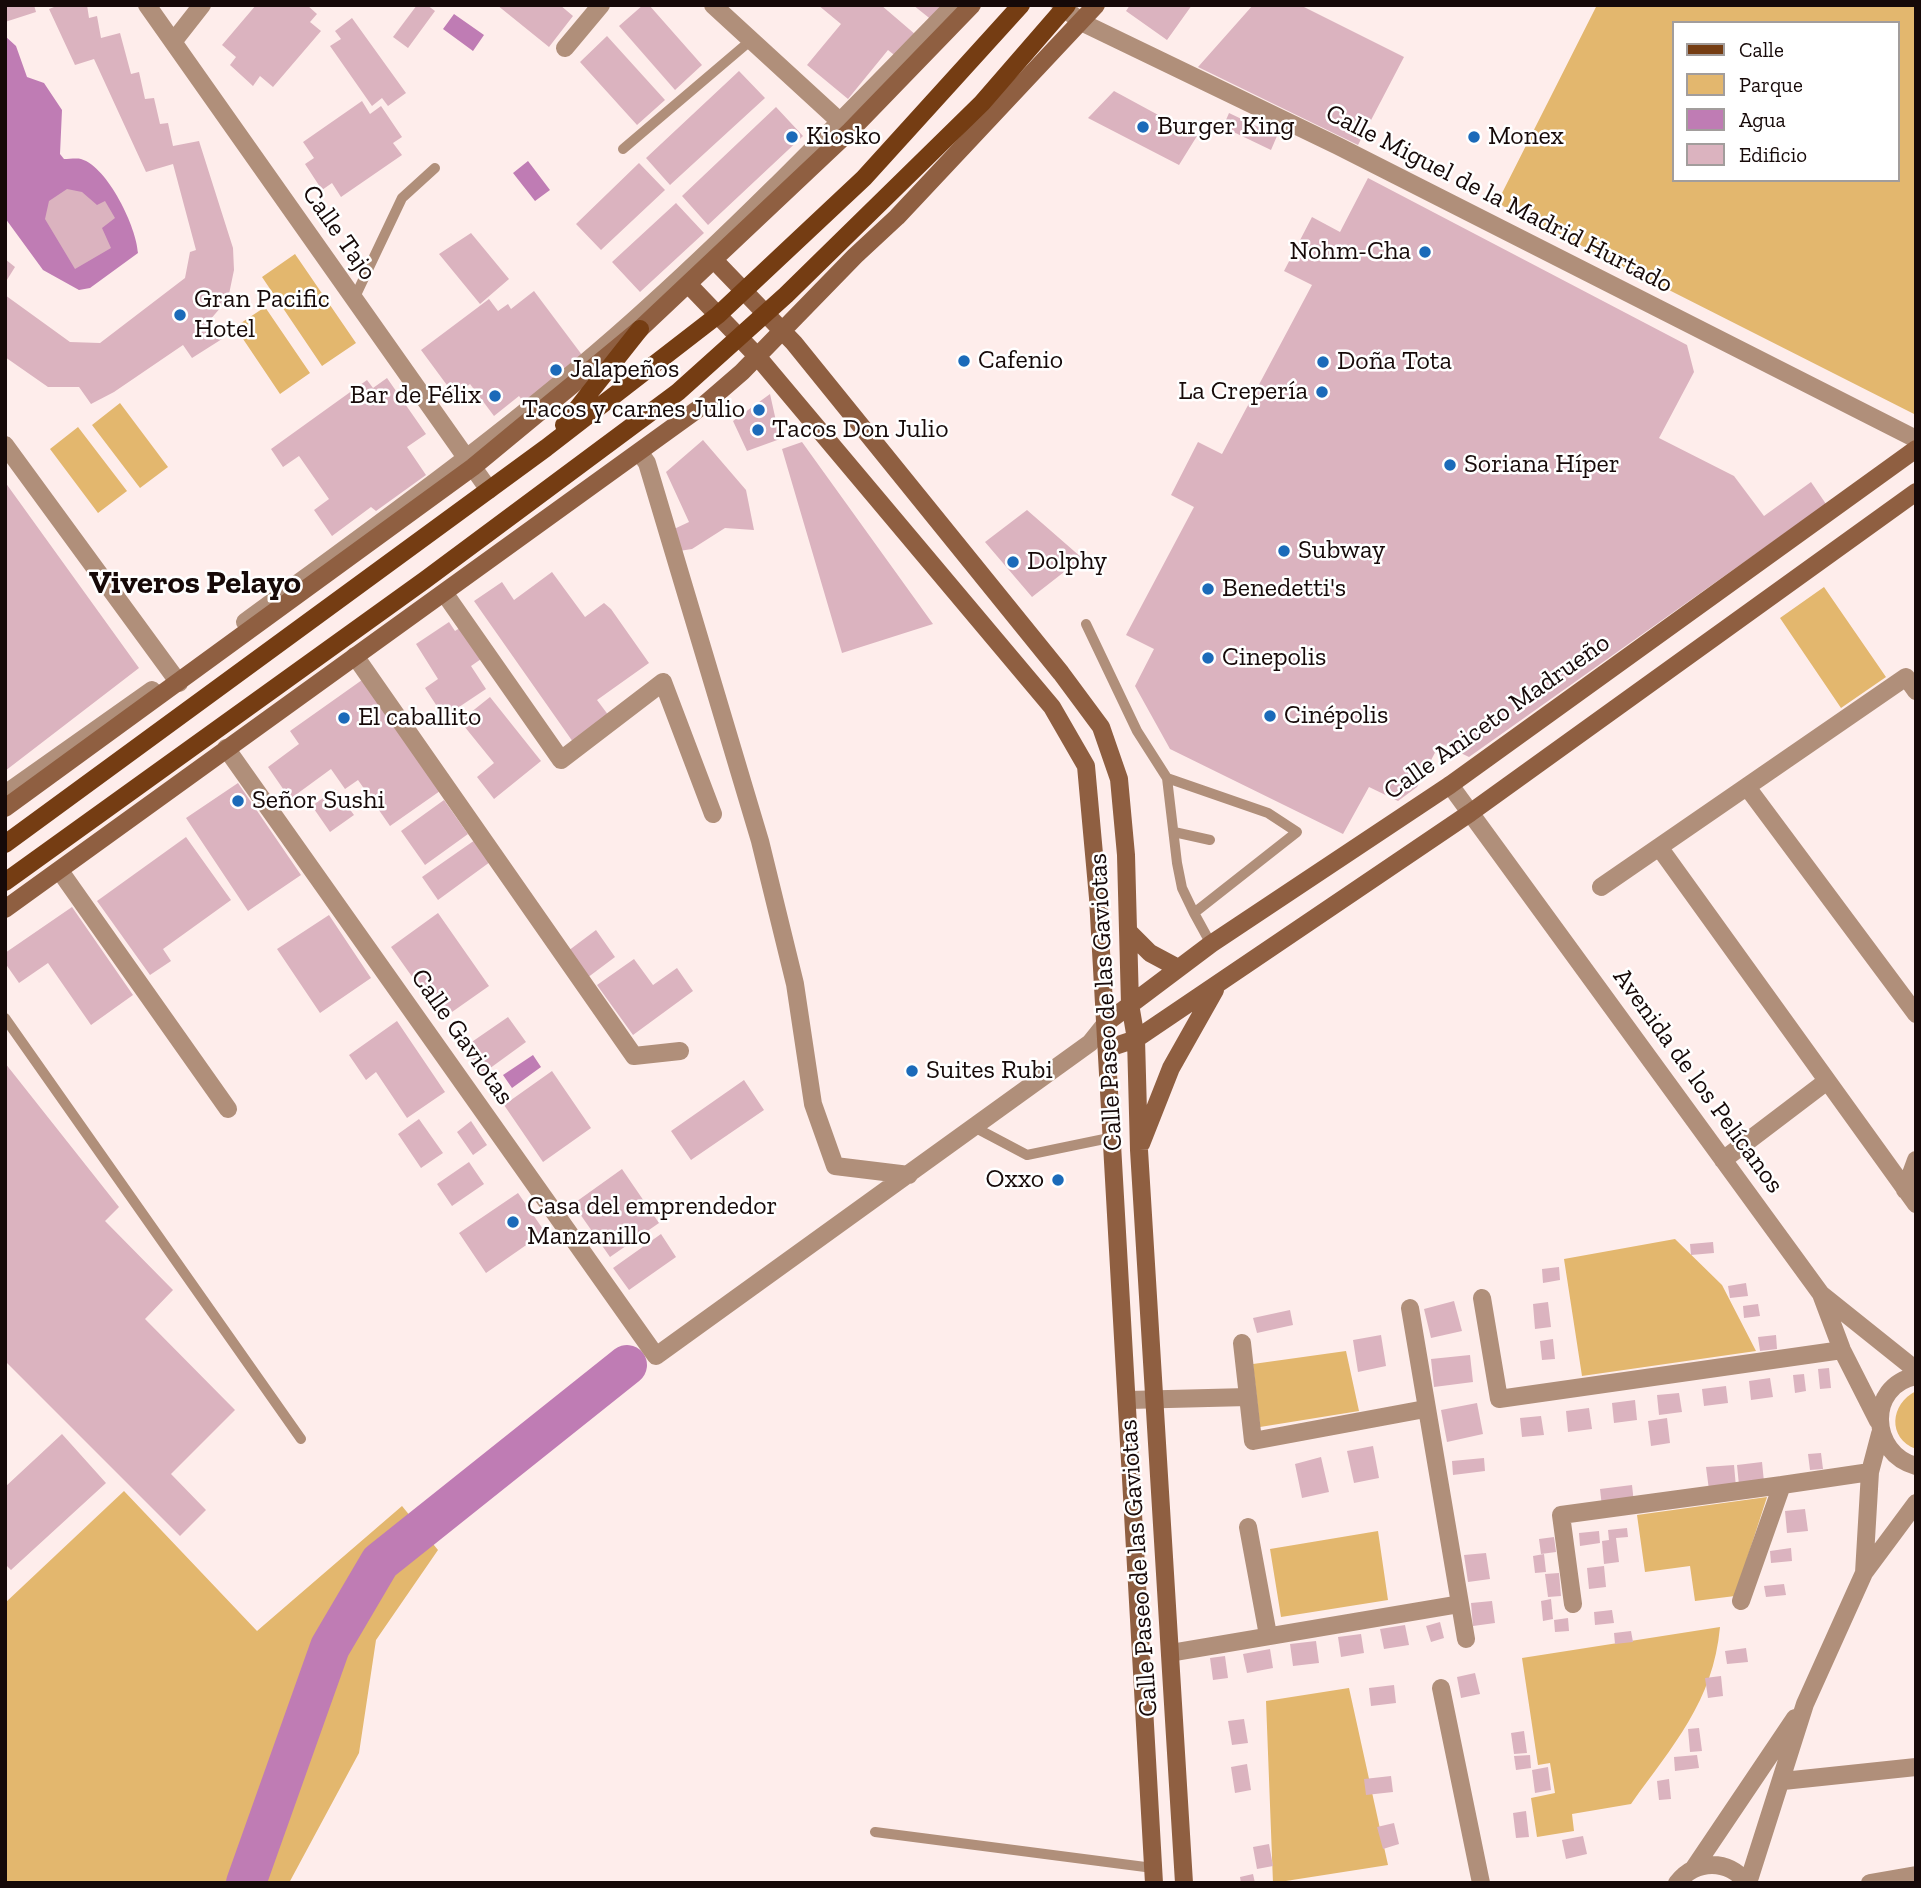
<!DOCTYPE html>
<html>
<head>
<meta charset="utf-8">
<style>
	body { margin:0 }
	#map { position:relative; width:1921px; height:1888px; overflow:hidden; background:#feedeb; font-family:"Zilla Slab",serif }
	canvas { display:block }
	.frame { position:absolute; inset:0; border:7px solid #160908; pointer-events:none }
	.legend { position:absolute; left:1672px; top:21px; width:228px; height:161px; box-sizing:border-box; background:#fff; border:2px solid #a29d9c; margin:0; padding:9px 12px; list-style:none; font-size:21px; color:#160908 }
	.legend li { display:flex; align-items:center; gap:14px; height:35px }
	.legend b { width:35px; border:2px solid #a29d9c }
</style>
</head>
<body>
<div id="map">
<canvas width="1921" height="1888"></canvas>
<div class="frame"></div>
<ul class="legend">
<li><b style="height:9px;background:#753d13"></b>Calle</li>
<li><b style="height:19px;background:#e3b76e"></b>Parque</li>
<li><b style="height:19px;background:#bf7cb4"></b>Agua</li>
<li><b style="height:19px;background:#dbb3bf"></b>Edificio</li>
</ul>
</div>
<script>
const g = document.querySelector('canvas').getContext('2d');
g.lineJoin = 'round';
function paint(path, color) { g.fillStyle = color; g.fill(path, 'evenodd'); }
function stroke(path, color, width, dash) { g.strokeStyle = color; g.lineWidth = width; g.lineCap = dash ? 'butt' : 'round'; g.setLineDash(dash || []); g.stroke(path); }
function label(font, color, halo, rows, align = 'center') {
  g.font = font + ' "Zilla Slab",serif'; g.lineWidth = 5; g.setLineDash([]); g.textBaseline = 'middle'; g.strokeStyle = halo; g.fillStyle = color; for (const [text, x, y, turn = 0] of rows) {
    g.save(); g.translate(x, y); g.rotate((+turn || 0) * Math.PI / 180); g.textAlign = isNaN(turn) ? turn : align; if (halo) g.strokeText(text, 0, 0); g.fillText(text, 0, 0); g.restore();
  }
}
const green = new Path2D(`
	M 1597,5 L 1916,5 L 1916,415 L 1497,203 ZM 1674,23 L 1898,23 L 1898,180 L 1674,180 Z
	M 295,254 L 356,343 L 322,366 L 262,277 Z
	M 265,307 L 310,373 L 280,394 L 235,327 Z
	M 120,403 L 168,467 L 140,488 L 92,425 Z
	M 78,427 L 127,491 L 98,513 L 50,449 Z
	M 1824,587 L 1886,677 L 1841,708 L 1780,618 Z
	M 1675,1239 L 1722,1285 L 1756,1351 L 1582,1376 L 1564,1259 Z
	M 1346,1351 L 1359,1411 L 1260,1427 L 1253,1364 Z
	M 1916,1391 L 1916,1449 C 1887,1438 1890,1404 1916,1391 Z
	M 124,1491 L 257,1631 L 402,1506 L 438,1550 L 376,1640 L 359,1753 L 289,1883 L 5,1883 L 5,1603 Z
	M 1767,1497 L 1735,1596 L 1695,1601 L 1690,1566 L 1645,1572 L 1637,1515 Z
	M 1378,1531 L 1388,1600 L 1281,1617 L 1270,1549 Z
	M 1720,1627 C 1713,1702 1673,1745 1631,1804 L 1572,1814 L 1574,1831 L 1537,1837 L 1531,1798 L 1555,1793 L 1550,1763 L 1538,1765 L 1522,1658 Z
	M 1349,1688 L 1388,1865 L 1273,1883 L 1266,1701 Z`);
const water = new Path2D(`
	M 454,14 L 484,35 L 473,51 L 443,29 Z
	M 5,36 L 16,46 L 27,77 L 44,83 L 62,110 L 60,154 L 64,159 C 69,159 77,158 81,159 C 108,167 137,228 138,253 L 90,288 L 79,290 L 43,270 L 5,218 Z
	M 528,161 L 550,190 L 535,201 L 513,173 Z
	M 533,1055 L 541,1067 L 512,1088 L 503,1075 Z`);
const river = new Path2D(`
	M 246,1883 L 330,1647 L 380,1562 L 627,1365`);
const building = new Path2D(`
	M 5,5 L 34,5 L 36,12 L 5,22 Z
	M 59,5 L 87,5 L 89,18 L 97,16 L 101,38 L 120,33 L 131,74 L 139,72 L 145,99 L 154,98 L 160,124 L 168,123 L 173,146 L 199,141 L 233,248 L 234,270 L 228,299 L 209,321 L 222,339 L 192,358 L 183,345 L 114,392 L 91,404 L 79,387 L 48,387 L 5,357 L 5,295 L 70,342 L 100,343 L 185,278 L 190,252 L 196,250 L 173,164 L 146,172 L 94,59 L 75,65 L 49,9 Z
	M 256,5 L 307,5 L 317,14 L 310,22 L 321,31 L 273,87 L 260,76 L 253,86 L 230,65 L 236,57 L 222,45 Z
	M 417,5 L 427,5 L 435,11 L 408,48 L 393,37 Z
	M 497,5 L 560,5 L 573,16 L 549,47 Z
	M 643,5 L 649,5 L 702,65 L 675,90 L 619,26 Z
	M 818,5 L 881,5 L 916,35 L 898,58 L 888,50 L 848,99 L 807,65 L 841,24 Z
	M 913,5 L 946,5 L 933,21 Z
	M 1130,5 L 1192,5 L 1167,40 L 1126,11 Z
	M 1253,5 L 1300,5 L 1404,57 L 1358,145 L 1198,67 Z
	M 352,18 L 406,93 L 388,106 L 382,98 L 372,106 L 330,46 L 341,39 L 335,31 Z
	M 607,36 L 665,100 L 637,125 L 580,62 Z
	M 739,71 L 765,98 L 670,185 L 646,158 Z
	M 1114,91 L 1197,136 L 1179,165 L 1088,118 Z
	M 362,101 L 370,114 L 381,106 L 402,137 L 393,143 L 402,155 L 341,197 L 332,183 L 322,190 L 305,164 L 314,158 L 303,142 Z
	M 776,107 L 803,136 L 708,225 L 682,196 Z
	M 1229,113 L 1277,136 L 1271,150 L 1223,127 Z
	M 639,163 L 665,190 L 601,250 L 576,224 Z
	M 1368,178 L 1687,345 L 1694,372 L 1659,438 L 1734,476 L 1764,516 L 1811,482 L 1826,504 L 1469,757 L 1440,743 L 1417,787 L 1398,801 L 1369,787 L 1343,834 L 1170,749 L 1135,686 L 1154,649 L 1126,635 L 1194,507 L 1171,495 L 1198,442 L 1222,454 L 1312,285 L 1284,271 L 1312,217 L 1340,232 Z
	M 67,189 L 82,192 L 97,205 L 105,201 L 115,218 L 102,228 L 111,248 L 75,269 L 45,219 L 49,201 Z
	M 676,203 L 704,233 L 640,292 L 612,262 Z
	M 471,233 L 509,279 L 480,304 L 439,254 Z
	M 5,259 L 15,267 L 5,283 Z
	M 534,291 L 585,359 L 525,404 L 519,396 L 494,416 L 470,384 L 455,396 L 421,350 L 489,299 L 498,311 L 508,304 L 511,309 Z
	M 387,378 L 426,434 L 407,447 L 426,475 L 376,511 L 371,507 L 332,536 L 314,510 L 329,499 L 299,456 L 283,467 L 271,449 L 367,380 L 373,388 Z
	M 770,394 L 780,439 L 747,451 L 733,421 Z
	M 703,440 L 746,490 L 754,530 L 725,528 L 692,549 L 679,551 L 674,529 L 689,522 L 666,472 Z
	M 802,442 L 933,624 L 842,653 L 782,449 Z
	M 5,482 L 139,668 L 5,771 Z
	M 1027,510 L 1082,558 L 1032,597 L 985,542 Z
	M 552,572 L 585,617 L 604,603 L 611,609 L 649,663 L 597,700 L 609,716 L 573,742 L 474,601 L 502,582 L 514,600 Z
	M 449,622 L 455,631 L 463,626 L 484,657 L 471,666 L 486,689 L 444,717 L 425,688 L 438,679 L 416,644 Z
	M 362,680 L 440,791 L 390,826 L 358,780 L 345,789 L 331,769 L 290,799 L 268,767 L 299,744 L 290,731 Z
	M 490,697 L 541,761 L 494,799 L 477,777 L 494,763 L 460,721 Z
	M 238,783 L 301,875 L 248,911 L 186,818 Z
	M 335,789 L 354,815 L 330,832 L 312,806 Z
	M 444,800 L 468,834 L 425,865 L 401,831 Z
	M 186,837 L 231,900 L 163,949 L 171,961 L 150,975 L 97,901 Z
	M 475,840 L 490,862 L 438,900 L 422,877 Z
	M 72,907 L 133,995 L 91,1025 L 48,963 L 19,983 L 5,963 L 5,953 Z
	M 438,913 L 489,986 L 442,1019 L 391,947 Z
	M 329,915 L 371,978 L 320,1013 L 277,949 Z
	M 596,930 L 615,957 L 587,978 L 568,951 Z
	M 634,959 L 653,985 L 677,968 L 693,991 L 633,1035 L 597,985 Z
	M 508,1017 L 526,1042 L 482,1074 L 463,1048 Z
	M 397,1021 L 445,1092 L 407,1118 L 376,1072 L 366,1080 L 349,1055 Z
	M 5,1063 L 119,1207 L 105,1221 L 173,1290 L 145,1319 L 235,1410 L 171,1474 L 206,1510 L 180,1536 L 5,1361 Z
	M 552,1071 L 591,1128 L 543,1162 L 504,1105 Z
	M 744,1080 L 764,1110 L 691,1160 L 671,1131 Z
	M 419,1119 L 443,1153 L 421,1168 L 398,1134 Z
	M 471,1121 L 487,1145 L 473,1155 L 457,1132 Z
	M 469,1162 L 484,1184 L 452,1206 L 437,1184 Z
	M 622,1169 L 659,1223 L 610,1257 L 573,1204 Z
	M 518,1193 L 545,1232 L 486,1273 L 459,1233 Z
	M 661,1234 L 676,1257 L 629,1290 L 613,1268 Z
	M 1713,1242 L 1714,1253 L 1691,1255 L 1690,1244 Z
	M 1559,1267 L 1560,1280 L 1543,1283 L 1542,1269 Z
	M 1746,1283 L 1748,1296 L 1730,1298 L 1728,1286 Z
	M 1454,1301 L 1462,1331 L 1431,1338 L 1424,1309 Z
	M 1548,1302 L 1551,1327 L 1535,1329 L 1533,1304 Z
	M 1758,1304 L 1760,1316 L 1744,1318 L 1743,1306 Z
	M 1290,1310 L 1293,1325 L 1257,1333 L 1253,1318 Z
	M 1381,1335 L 1386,1366 L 1358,1372 L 1353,1340 Z
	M 1776,1335 L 1777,1349 L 1760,1351 L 1758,1337 Z
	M 1553,1339 L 1555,1359 L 1542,1360 L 1540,1341 Z
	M 1470,1355 L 1473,1382 L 1434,1387 L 1431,1359 Z
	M 1829,1368 L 1831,1388 L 1820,1389 L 1818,1369 Z
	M 1804,1374 L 1806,1391 L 1795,1393 L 1793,1375 Z
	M 1770,1378 L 1773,1397 L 1751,1400 L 1749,1381 Z
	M 1726,1386 L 1728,1403 L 1704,1406 L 1702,1389 Z
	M 1679,1393 L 1682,1412 L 1659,1415 L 1657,1395 Z
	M 1635,1400 L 1637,1420 L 1614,1423 L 1612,1403 Z
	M 1477,1403 L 1483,1434 L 1447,1442 L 1441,1410 Z
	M 1589,1408 L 1592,1429 L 1568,1432 L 1566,1411 Z
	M 1541,1416 L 1544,1435 L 1522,1437 L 1520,1418 Z
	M 1667,1418 L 1670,1443 L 1651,1446 L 1648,1421 Z
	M 62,1434 L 106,1483 L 11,1570 L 5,1564 L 5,1487 Z
	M 1373,1446 L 1379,1478 L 1354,1483 L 1347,1451 Z
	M 1821,1453 L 1823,1469 L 1810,1470 L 1808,1454 Z
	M 1321,1457 L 1329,1492 L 1302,1498 L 1295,1464 Z
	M 1484,1458 L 1485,1471 L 1453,1475 L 1452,1461 Z
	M 1762,1462 L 1764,1482 L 1739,1485 L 1737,1465 Z
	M 1734,1465 L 1736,1487 L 1709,1490 L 1706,1467 Z
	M 1632,1485 L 1634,1503 L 1602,1507 L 1600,1489 Z
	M 1805,1509 L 1808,1531 L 1787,1533 L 1785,1511 Z
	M 1627,1528 L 1628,1537 L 1616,1538 L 1619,1562 L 1604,1564 L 1602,1541 L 1609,1540 L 1608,1530 Z
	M 1599,1531 L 1600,1543 L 1580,1546 L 1579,1533 Z
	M 1554,1537 L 1556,1552 L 1541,1554 L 1539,1539 Z
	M 1791,1548 L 1792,1561 L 1771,1563 L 1770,1551 Z
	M 1486,1553 L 1490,1579 L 1468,1582 L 1464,1555 Z
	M 1544,1554 L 1546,1572 L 1535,1573 L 1533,1556 Z
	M 1604,1566 L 1606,1587 L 1589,1589 L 1587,1568 Z
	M 1559,1573 L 1561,1596 L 1548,1597 L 1545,1574 Z
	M 1784,1584 L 1786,1595 L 1766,1597 L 1764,1586 Z
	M 1551,1599 L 1553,1619 L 1543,1621 L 1541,1601 Z
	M 1492,1601 L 1495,1623 L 1473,1626 L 1471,1603 Z
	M 1612,1610 L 1614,1623 L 1595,1625 L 1594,1612 Z
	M 1568,1618 L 1569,1631 L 1555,1632 L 1554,1620 Z
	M 1440,1622 L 1444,1638 L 1431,1642 L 1426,1626 Z
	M 1405,1625 L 1409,1645 L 1384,1649 L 1380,1629 Z
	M 1631,1631 L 1633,1642 L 1615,1644 L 1614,1633 Z
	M 1361,1634 L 1364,1653 L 1341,1657 L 1338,1637 Z
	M 1316,1641 L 1319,1663 L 1293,1666 L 1290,1644 Z
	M 1746,1648 L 1748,1662 L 1727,1664 L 1725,1651 Z
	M 1270,1649 L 1273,1668 L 1247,1673 L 1243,1654 Z
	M 1225,1656 L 1228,1678 L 1213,1680 L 1210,1658 Z
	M 1475,1673 L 1480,1694 L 1461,1698 L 1457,1677 Z
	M 1721,1676 L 1723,1696 L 1708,1698 L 1705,1678 Z
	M 1394,1685 L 1396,1703 L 1371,1706 L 1369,1688 Z
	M 1244,1719 L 1248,1743 L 1232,1745 L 1228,1721 Z
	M 1699,1728 L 1702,1751 L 1690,1752 L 1688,1729 Z
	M 1524,1731 L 1527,1753 L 1514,1754 L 1511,1733 Z
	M 1530,1755 L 1531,1768 L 1516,1770 L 1514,1756 Z
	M 1697,1755 L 1699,1768 L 1675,1771 L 1674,1757 Z
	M 1247,1764 L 1251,1790 L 1235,1793 L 1231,1767 Z
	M 1548,1767 L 1551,1790 L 1535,1793 L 1532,1770 Z
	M 1391,1776 L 1393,1792 L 1366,1795 L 1364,1779 Z
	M 1669,1779 L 1671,1799 L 1659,1800 L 1657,1781 Z
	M 1526,1811 L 1529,1837 L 1516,1838 L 1513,1813 Z
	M 1394,1823 L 1399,1844 L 1383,1849 L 1377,1827 Z
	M 1583,1836 L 1587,1854 L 1566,1859 L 1562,1840 Z
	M 1269,1844 L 1273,1866 L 1257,1869 L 1253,1847 Z
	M 1253,1874 L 1255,1883 L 1241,1883 L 1240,1877 Z`);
const lane = new Path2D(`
	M 623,149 L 750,41
	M 354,299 L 402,198 L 435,168
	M 1086,624 L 1137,731 L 1167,778 L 1177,863 L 1182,888 L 1194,913 L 1297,832 L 1268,813 L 1167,778
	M 1174,832 L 1210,840
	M 1194,913 L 1211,944
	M 5,1018 L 301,1439
	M 974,1127 L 1027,1155 L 1114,1137
	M 875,1832 L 1153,1868`);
const street = new Path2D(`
	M 147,5 L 489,490
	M 713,5 L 847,128
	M 1060,5 L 1083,23 L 1338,146 L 1916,439
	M 173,42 L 202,5
	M 565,48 L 601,5
	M 5,445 L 179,683
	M 640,453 L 647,463 L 760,841 L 795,984 L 813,1104 L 835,1166 L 909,1175
	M 445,594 L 561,760 L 663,682 L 713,814
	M 245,622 C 377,525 511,430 634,320 C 745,221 849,112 954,5
	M 355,656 L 634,1056 L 680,1051
	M 226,748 L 656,1356 L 1090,1043 L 1106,1023
	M 1450,785 L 1821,1294 L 1842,1350 L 1878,1421
	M 1747,787 L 1916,1014
	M 5,794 L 152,690
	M 1659,847 L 1916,1204
	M 60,871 L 228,1109
	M 1601,887 L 1906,677 L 1916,691
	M 1723,1160 L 1827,1081
	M 1905,1190 L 1916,1160
	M 1821,1294 L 1916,1370
	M 1482,1298 L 1499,1399 L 1842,1350
	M 1410,1308 L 1466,1639
	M 1242,1343 L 1253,1441 L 1425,1409
	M 1916,1376 C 1866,1386 1870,1454 1916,1466
	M 1129,1400 L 1248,1397
	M 1248,1527 L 1268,1635
	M 1864,1573 L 1916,1503
	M 1741,1601 L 1782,1485 L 1870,1472
	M 1573,1604 L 1561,1515 L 1782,1485
	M 1170,1653 L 1460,1604
	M 1441,1688 L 1481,1883
	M 1783,1781 L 1916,1767
	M 1694,1868 L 1795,1718
	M 1677,1883 C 1696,1859 1728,1859 1747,1883
	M 1748,1883 L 1805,1704 L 1864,1573 L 1870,1472 L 1880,1434
	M 1870,1883 L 1916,1875`);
const secondary = new Path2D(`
	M 714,260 L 794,343 L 1061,673 L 1101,727 L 1119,779 L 1126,855 L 1130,1004 L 1136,1039 L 1139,1150 L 1184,1883
	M 688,284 L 757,356 L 1052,707 L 1086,766 L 1098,898 L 1154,1883
	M 5,808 L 473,467 L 640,329 L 850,131 L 972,5
	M 5,909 L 705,404 L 742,372 L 855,256 L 897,217 L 1096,5
	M 1128,931 L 1150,953 L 1178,968
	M 1106,1023 L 1211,944 L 1450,785 L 1916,449
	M 1109,1048 L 1136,1039 L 1470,813 L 1916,492
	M 1141,1144 L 1171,1068 L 1215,990`);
const primary = new Path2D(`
	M 564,425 L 640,329
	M 5,844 L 546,448 L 718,315 L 864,178 L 1021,5
	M 5,882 L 425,580 L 678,392 L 786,295 L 982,103 L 1067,5`);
const markers = [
	[1143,127,7,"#1b6ab9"],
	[792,137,7,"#1b6ab9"],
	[1474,137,7,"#1b6ab9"],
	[1425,252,7,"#1b6ab9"],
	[180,315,7,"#1b6ab9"],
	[964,361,7,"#1b6ab9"],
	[1323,362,7,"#1b6ab9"],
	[556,370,7,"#1b6ab9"],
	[1322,392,7,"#1b6ab9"],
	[495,396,7,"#1b6ab9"],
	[759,410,7,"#1b6ab9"],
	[758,430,7,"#1b6ab9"],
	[1450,465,7,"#1b6ab9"],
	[1284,551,7,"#1b6ab9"],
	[1013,562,7,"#1b6ab9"],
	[1208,589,7,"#1b6ab9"],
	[1208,658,7,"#1b6ab9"],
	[1270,716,7,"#1b6ab9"],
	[344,718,7,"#1b6ab9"],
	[238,801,7,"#1b6ab9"],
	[912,1071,7,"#1b6ab9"],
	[1058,1180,7,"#1b6ab9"],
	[513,1222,7,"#1b6ab9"]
];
const poiNames = [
	["Burger King",1157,127],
	["Kiosko",806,137],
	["Monex",1488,137],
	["Nohm-Cha",1411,252,"right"],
	["Gran Pacific",194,300],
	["Hotel",194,330],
	["Cafenio",978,361],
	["Doña Tota",1337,362],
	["Jalapeños",570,370],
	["La Crepería",1308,392,"right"],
	["Bar de Félix",481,396,"right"],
	["Tacos y carnes Julio",745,410,"right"],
	["Tacos Don Julio",772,430],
	["Soriana Híper",1464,465],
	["Subway",1298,551],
	["Dolphy",1027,562],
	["Benedetti's",1222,589],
	["Cinepolis",1222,658],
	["Cinépolis",1284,716],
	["El caballito",358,718],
	["Señor Sushi",252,801],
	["Suites Rubi",926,1071],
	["Oxxo",1044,1180,"right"],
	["Casa del emprendedor",527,1207],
	["Manzanillo",527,1237]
];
const streetNames = [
	["Calle Miguel de la Madrid Hurtado",1499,199,27],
	["Calle Tajo",339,233,55],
	["Calle Aniceto Madrueño",1497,717,-35],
	["Calle Paseo de las Gaviotas",1106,1002,-93],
	["Calle Gaviotas",462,1037,55],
	["Avenida de los Pelícanos",1698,1081,54],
	["Calle Paseo de las Gaviotas",1139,1568,-94]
];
const districtNames = [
	["Viveros Pelayo",195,584]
];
paint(green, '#e3b76e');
paint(water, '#bf7cb4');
stroke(river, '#bf7cb4', 40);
paint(building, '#dbb3bf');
stroke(lane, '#b08f7a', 10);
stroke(street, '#b08f7a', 18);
stroke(secondary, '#8f5f41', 18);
stroke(primary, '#753d13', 18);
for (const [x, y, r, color] of markers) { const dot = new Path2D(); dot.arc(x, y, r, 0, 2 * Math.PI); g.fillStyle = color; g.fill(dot); stroke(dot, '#fff', 2.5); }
label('26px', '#160908', '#fff', poiNames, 'left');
label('26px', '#160908', '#fff', streetNames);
label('bold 33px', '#160908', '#fff', districtNames);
</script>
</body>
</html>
